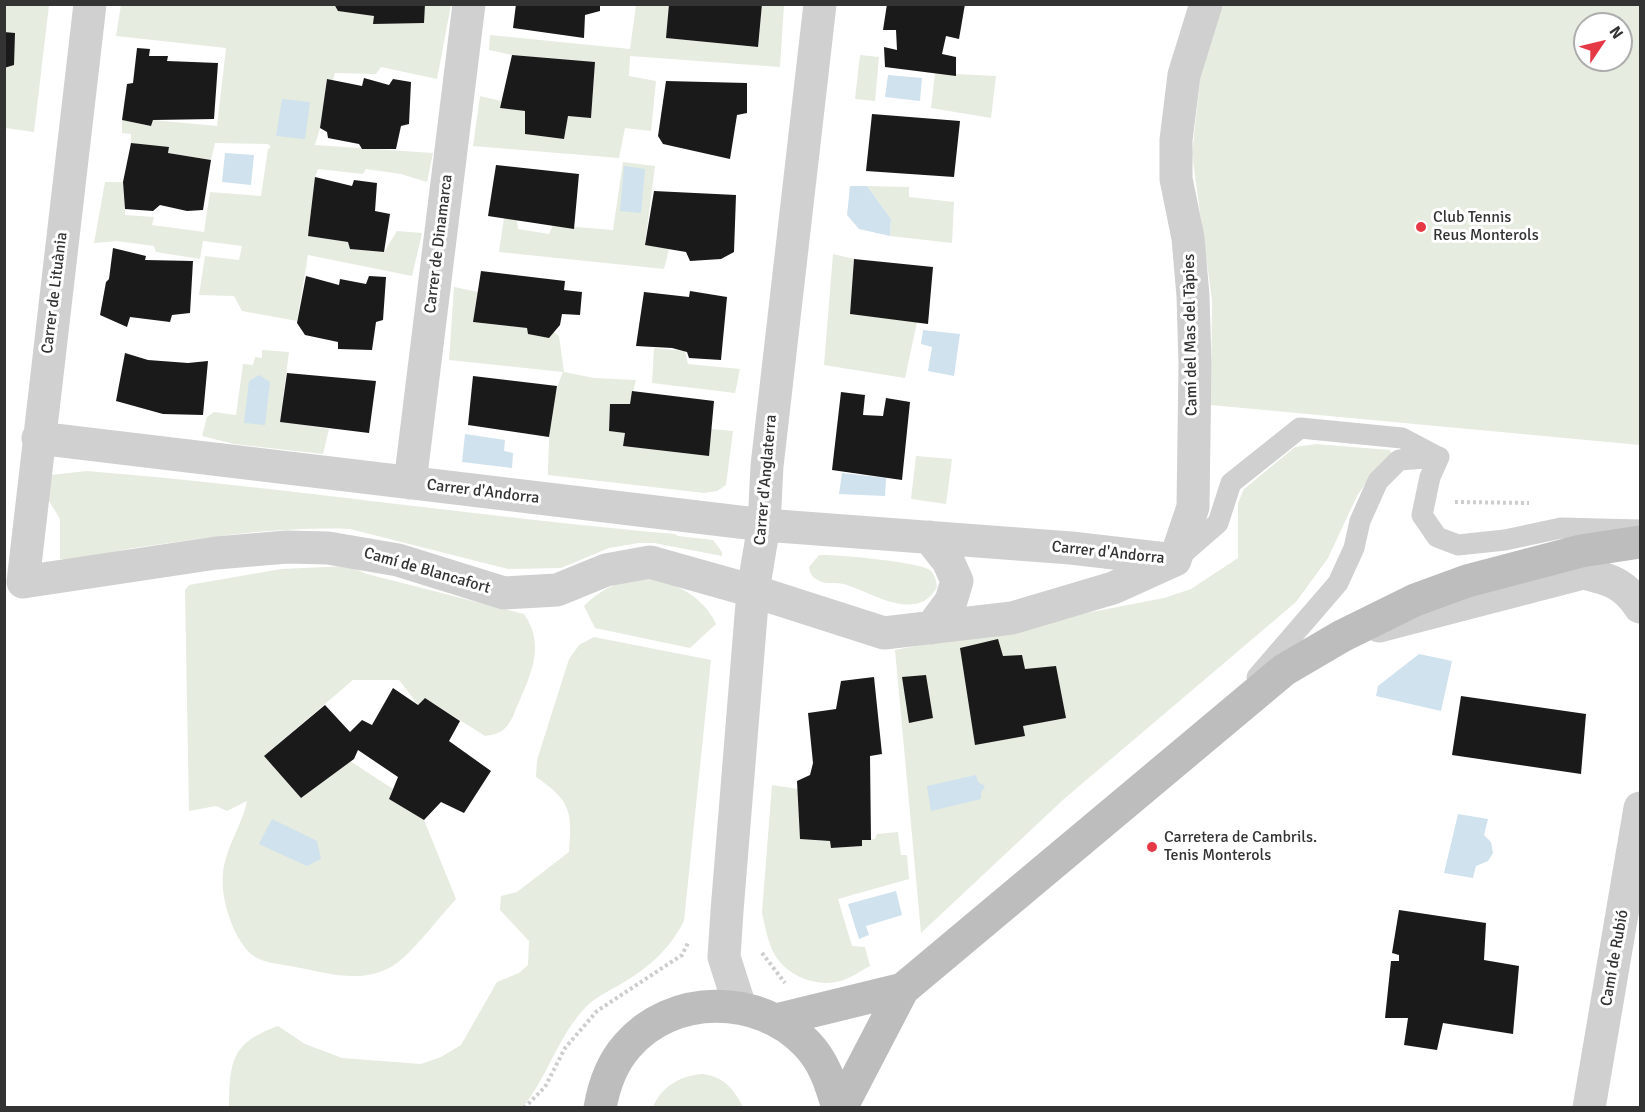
<!DOCTYPE html>
<html>
<head>
<meta charset="utf-8">
<style>
	body { margin:0 }
	#map { position:relative; width:1645px; height:1112px; overflow:hidden; background:#fff; font-family:Signika,sans-serif }
	canvas { display:block }
	.frame { position:absolute; inset:0; border:6px solid #333; pointer-events:none }
	.north { position:absolute; left:1573px; top:12px; width:60px; height:60px; box-sizing:border-box; background:#fff; border:2px solid #adadad; border-radius:50%; rotate:55deg; font-size:16px; font-weight:700; line-height:24px; text-align:center; color:#333 }
	.north::after { content:''; display:block; margin:auto; width:21px; height:27px; background:#e63946; clip-path:polygon(50% 0,100% 100%,50% 72%,0 100%) }
</style>
</head>
<body>
<div id="map">
<canvas width="1645" height="1112"></canvas>
<div class="frame"></div>
<div class="north">N</div>
</div>
<script>
const g = document.querySelector('canvas').getContext('2d');
g.lineJoin = 'round';
function paint(path, color) { g.fillStyle = color; g.fill(path, 'evenodd'); }
function stroke(path, color, width, dash) { g.strokeStyle = color; g.lineWidth = width; g.lineCap = dash ? 'butt' : 'round'; g.setLineDash(dash || []); g.stroke(path); }
function label(font, color, halo, rows, align = 'center') {
  g.font = font + ' Signika,sans-serif'; g.lineWidth = 6; g.setLineDash([]); g.textBaseline = 'middle'; g.strokeStyle = halo; g.fillStyle = color; for (const [text, x, y, turn = 0] of rows) {
    g.save(); g.translate(x, y); g.rotate((+turn || 0) * Math.PI / 180); g.textAlign = isNaN(turn) ? turn : align; if (halo) g.strokeText(text, 0, 0); g.fillText(text, 0, 0); g.restore();
  }
}
const green = new Path2D(`
	M 669,4 L 667,38 L 757,47 L 762,5 L 784,5 L 780,67 L 630,56 L 629,76 L 656,81 L 651,131 L 625,128 L 619,158 L 473,146 L 480,96 L 501,101 L 500,108 L 525,111 L 525,134 L 564,139 L 568,116 L 591,117 L 595,62 L 512,55 L 489,50 L 490,35 L 630,49 L 636,5 Z
	M 5,5 L 49,5 L 34,132 L 5,128 Z
	M 121,5 L 451,5 L 437,79 L 381,67 L 376,74 L 335,73 L 333,80 L 327,79 L 320,128 L 315,145 L 433,153 L 427,182 L 401,174 L 366,169 L 363,174 L 318,169 L 315,177 L 308,236 L 348,242 L 350,249 L 384,252 L 397,231 L 422,233 L 412,276 L 308,255 L 297,321 L 242,311 L 234,296 L 199,295 L 205,256 L 239,260 L 242,246 L 203,241 L 200,259 L 156,252 L 154,246 L 117,241 L 94,243 L 105,182 L 123,182 L 125,215 L 154,217 L 152,225 L 204,232 L 210,192 L 261,196 L 268,149 L 271,147 L 268,144 L 215,143 L 211,160 L 168,153 L 169,148 L 131,143 L 131,134 L 122,133 L 122,120 L 151,126 L 153,120 L 217,126 L 226,48 L 116,36 Z
	M 1222,5 L 1640,5 L 1640,445 L 1211,405 L 1212,300 L 1192,154 L 1201,70 ZM 1585,24 L 1621,24 L 1621,60 L 1585,60 Z
	M 860,55 L 879,57 L 875,101 L 855,99 Z
	M 935,73 L 996,76 L 991,118 L 931,108 Z
	M 623,162 L 655,166 L 645,244 L 669,249 L 664,269 L 499,252 L 504,218 L 517,220 L 518,229 L 549,234 L 553,225 L 613,230 Z
	M 867,186 L 909,187 L 909,197 L 954,202 L 952,243 L 890,236 L 891,219 Z
	M 833,254 L 854,259 L 850,314 L 917,322 L 905,378 L 824,365 Z
	M 454,287 L 478,292 L 473,322 L 527,328 L 528,334 L 549,338 L 554,332 L 559,336 L 564,372 L 594,378 L 636,380 L 630,404 L 610,404 L 609,430 L 625,433 L 623,446 L 709,456 L 711,429 L 733,431 L 726,485 L 717,491 L 704,493 L 548,475 C 549,441 549,403 563,372 L 449,360 Z
	M 654,348 L 685,351 L 688,364 L 740,369 L 735,393 L 652,383 Z
	M 262,350 L 289,352 L 280,421 L 329,429 L 323,454 L 234,444 L 202,436 L 207,417 L 214,412 L 236,415 L 243,364 L 253,365 L 255,357 L 262,358 Z
	M 1316,444 L 1390,450 L 1394,458 L 1370,477 L 1357,496 L 1328,558 L 1296,602 L 1064,799 L 921,933 L 895,650 L 1164,598 L 1191,589 L 1238,558 L 1238,503 L 1244,489 L 1295,447 Z
	M 916,456 L 952,459 L 946,504 L 911,499 Z
	M 87,471 C 284,487 479,517 675,534 L 678,536 L 713,540 L 722,552 L 722,556 L 654,543 L 639,543 L 609,548 L 561,568 L 508,569 L 350,529 C 279,526 210,537 141,547 C 114,550 87,563 60,559 L 60,519 L 46,496 L 50,475 Z
	M 819,555 C 835,554 920,562 930,570 C 935,575 936,580 937,587 C 918,623 874,594 847,585 C 837,581 824,586 816,579 C 811,576 810,572 809,567 Z
	M 348,566 L 367,574 L 524,614 C 545,644 532,672 519,702 C 514,712 512,723 503,730 C 498,734 491,735 485,736 L 425,698 L 418,705 L 399,680 L 353,680 L 264,756 L 301,798 L 350,761 L 393,789 L 389,799 L 424,820 L 456,899 C 440,916 414,951 397,963 C 365,986 329,973 295,967 C 282,964 267,964 255,957 C 234,943 220,898 223,874 C 225,848 242,826 247,801 L 227,811 L 216,806 L 189,811 L 185,590 L 189,585 L 281,569 Z
	M 645,578 C 674,581 704,597 716,624 L 690,648 L 595,628 L 584,606 C 602,588 619,581 645,578 Z
	M 594,637 L 711,660 L 684,921 C 670,948 651,966 624,982 C 611,990 597,996 586,1007 C 558,1036 548,1076 523,1107 L 229,1107 C 230,1061 231,1043 278,1026 L 305,1044 L 342,1058 L 421,1064 L 441,1057 L 461,1045 L 497,982 L 519,973 L 528,965 L 529,941 L 500,910 L 501,896 L 517,892 L 569,852 C 572,811 571,801 536,777 L 537,760 L 569,659 L 579,645 Z
	M 772,785 L 798,789 L 800,839 L 830,841 L 831,848 L 862,846 L 862,840 L 875,839 L 877,834 L 898,832 L 901,855 L 907,855 L 909,879 L 838,899 L 852,946 L 865,947 L 870,966 C 862,970 854,976 846,979 C 822,989 794,979 779,961 C 769,949 765,927 762,912 Z
	M 703,1074 C 724,1077 734,1089 743,1107 L 653,1107 C 661,1087 681,1075 703,1074 Z`);
const water = new Path2D(`
	M 888,75 L 922,78 L 920,101 L 885,97 Z
	M 282,99 L 310,102 L 305,139 L 276,136 Z
	M 225,153 L 254,155 L 251,185 L 222,182 Z
	M 624,166 L 645,169 L 641,213 L 620,211 Z
	M 850,186 L 867,186 L 891,219 L 890,236 L 859,229 L 847,215 Z
	M 923,330 L 960,334 L 954,376 L 928,371 L 932,347 L 921,344 Z
	M 259,375 L 270,382 L 265,425 L 244,423 L 249,381 Z
	M 465,434 L 505,440 L 504,451 L 513,453 L 512,468 L 462,462 Z
	M 842,473 L 886,478 L 885,496 L 839,494 Z
	M 1419,654 L 1452,661 L 1441,711 L 1376,696 L 1378,686 Z
	M 976,775 L 978,782 L 985,786 L 981,793 L 981,799 L 931,811 L 927,786 Z
	M 1458,814 L 1488,819 L 1484,835 L 1491,842 L 1493,853 L 1488,861 L 1476,866 L 1473,878 L 1444,873 Z
	M 272,819 L 317,841 L 321,859 L 307,866 L 259,844 Z
	M 896,891 L 902,915 L 866,926 L 869,935 L 859,939 L 848,904 Z`);
const building = new Path2D(`
	M 334,4 L 425,4 L 424,23 L 373,24 L 374,16 L 338,11 Z
	M 516,4 L 600,4 L 600,11 L 585,15 L 584,38 L 513,28 Z
	M 669,4 L 762,4 L 758,47 L 666,38 Z
	M 887,4 L 965,4 L 959,39 L 946,36 L 942,54 L 956,57 L 956,76 L 885,67 L 884,47 L 897,50 L 896,30 L 883,30 Z
	M 4,32 L 15,33 L 14,65 L 4,68 Z
	M 137,48 L 150,49 L 149,56 L 168,56 L 167,61 L 218,63 L 214,119 L 153,120 L 151,126 L 122,120 L 127,84 L 133,83 Z
	M 512,55 L 595,62 L 591,118 L 568,116 L 564,139 L 525,134 L 525,111 L 500,108 Z
	M 364,78 L 389,85 L 393,79 L 411,82 L 409,124 L 401,126 L 396,149 L 362,149 L 359,144 L 328,138 L 327,132 L 320,128 L 327,79 L 362,86 Z
	M 666,81 L 747,83 L 747,113 L 737,115 L 730,159 L 663,144 L 658,136 Z
	M 872,114 L 960,121 L 954,177 L 866,171 Z
	M 131,143 L 169,147 L 168,153 L 211,160 L 203,210 L 187,211 L 160,205 L 153,211 L 125,209 L 123,182 Z
	M 496,165 L 579,174 L 574,229 L 488,216 Z
	M 315,177 L 352,186 L 354,180 L 377,183 L 375,211 L 390,214 L 384,252 L 350,249 L 348,242 L 308,236 Z
	M 654,191 L 736,195 L 734,252 L 721,259 L 690,261 L 686,252 L 645,245 Z
	M 113,248 L 146,256 L 145,260 L 193,261 L 190,313 L 172,315 L 170,322 L 130,317 L 127,327 L 100,315 L 106,282 L 109,279 Z
	M 854,259 L 933,267 L 928,324 L 850,314 Z
	M 481,271 L 565,281 L 564,290 L 582,292 L 580,315 L 562,314 L 560,325 L 549,338 L 528,334 L 527,328 L 473,322 Z
	M 306,276 L 339,285 L 340,279 L 366,284 L 369,276 L 386,277 L 383,320 L 376,322 L 372,350 L 338,349 L 338,342 L 305,335 L 297,323 Z
	M 690,291 L 727,297 L 721,360 L 689,358 L 687,352 L 672,348 L 636,346 L 644,292 L 689,297 Z
	M 125,353 L 148,360 L 188,363 L 208,361 L 203,415 L 163,414 L 116,401 Z
	M 287,373 L 376,381 L 369,433 L 280,422 Z
	M 473,376 L 557,386 L 549,437 L 468,425 Z
	M 632,391 L 714,401 L 709,456 L 623,446 L 625,433 L 609,431 L 610,404 L 630,404 Z
	M 841,392 L 865,395 L 863,415 L 883,416 L 886,398 L 910,402 L 902,480 L 832,470 Z
	M 998,639 L 1003,656 L 1022,655 L 1025,669 L 1056,666 L 1066,718 L 1023,726 L 1025,736 L 975,745 L 960,648 Z
	M 926,675 L 933,718 L 909,723 L 902,677 Z
	M 874,677 L 882,754 L 870,756 L 871,840 L 862,840 L 862,846 L 831,848 L 830,841 L 800,839 L 797,781 L 810,775 L 813,763 L 808,713 L 836,709 L 841,681 Z
	M 393,688 L 418,705 L 425,698 L 460,721 L 449,741 L 491,771 L 464,813 L 441,802 L 424,820 L 389,799 L 398,777 L 358,750 L 354,759 L 301,798 L 264,756 L 325,705 L 350,732 L 362,720 L 372,725 Z
	M 1461,696 L 1586,714 L 1581,774 L 1452,755 Z
	M 1399,910 L 1486,923 L 1484,960 L 1519,966 L 1513,1034 L 1443,1023 L 1437,1050 L 1404,1045 L 1408,1018 L 1385,1018 L 1391,961 L 1399,961 L 1399,955 L 1392,953 Z`);
const path = new Path2D(`
	M 1455,502 L 1529,503
	M 762,953 L 785,983
	M 524,1108 L 545,1087 L 565,1048 L 597,1011 L 682,955 L 688,943`);
const lane = new Path2D(`
	M 1439,457 L 1430,477 L 1422,515 L 1437,537 L 1458,545 L 1505,540 L 1561,528 L 1640,530
	M 1179,557 L 1218,523 L 1231,483 L 1300,428 L 1402,438 L 1438,457
	M 1257,677 L 1338,583 L 1354,548 L 1360,521 L 1378,481 L 1399,460 L 1439,457`);
const street = new Path2D(`
	M 90,4 L 23,582 L 216,553 L 287,547 L 328,548 L 398,560 L 504,593 L 557,590 L 606,570 L 650,562 L 753,591 L 884,633 L 1012,618 L 1113,588 L 1175,560
	M 38,438 L 764,525 L 1071,548 L 1175,560
	M 410,483 L 469,4
	M 929,537 L 948,561 L 957,581 L 951,601 L 931,628
	M 1175,560 L 1193,507 L 1195,363 L 1193,296 L 1188,238 L 1176,179 L 1176,140 L 1184,75 L 1206,4
	M 1379,626 L 1583,573 C 1609,579 1624,583 1640,607
	M 740,1007 L 724,957 L 727,911 L 753,591 L 764,525 L 767,466 L 820,4
	M 1589,1108 L 1640,808`);
const secondary = new Path2D(`
	M 776,1020 L 903,989
	M 600,1108 C 604,1085 612,1063 627,1046 C 672,993 759,994 806,1043 C 824,1061 831,1084 838,1108
	M 841,1108 L 903,989 L 1284,670 L 1342,636 L 1415,600 L 1467,581 L 1581,551 L 1640,542`);
const markers = [
	[1421,227,6,"#e63946"],
	[1152,847,6,"#e63946"]
];
const poiNames = [
	["Club Tennis",1433,218],
	["Reus Monterols",1433,236],
	["Carretera de Cambrils.",1164,838],
	["Tenis Monterols",1164,856]
];
const streetNames = [
	["Carrer de Dinamarca",439,244,-83],
	["Carrer de Lituània",55,293,-83],
	["Camí del Mas del Tàpies",1191,335,-91],
	["Carrer d'Anglaterra",766,480,-85],
	["Carrer d'Andorra",483,492,7],
	["Carrer d'Andorra",1108,553,6],
	["Camí de Blancafort",427,571,16],
	["Camí de Rubió",1615,958,-80]
];
paint(green, '#e6ecdf');
paint(water, '#cfe2ee');
paint(building, '#1a1a1a');
stroke(path, '#cdcdcd', 4, [3, 3]);
stroke(lane, '#d0d0d0', 21);
stroke(street, '#d0d0d0', 33);
stroke(secondary, '#bdbdbd', 33);
for (const [x, y, r, color] of markers) { const dot = new Path2D(); dot.arc(x, y, r, 0, 2 * Math.PI); g.fillStyle = color; g.fill(dot); stroke(dot, '#fff', 2); }
label('16px', '#333', '#fff', poiNames, 'left');
label('16px', '#333', '#fff', streetNames);
</script>
</body>
</html>
